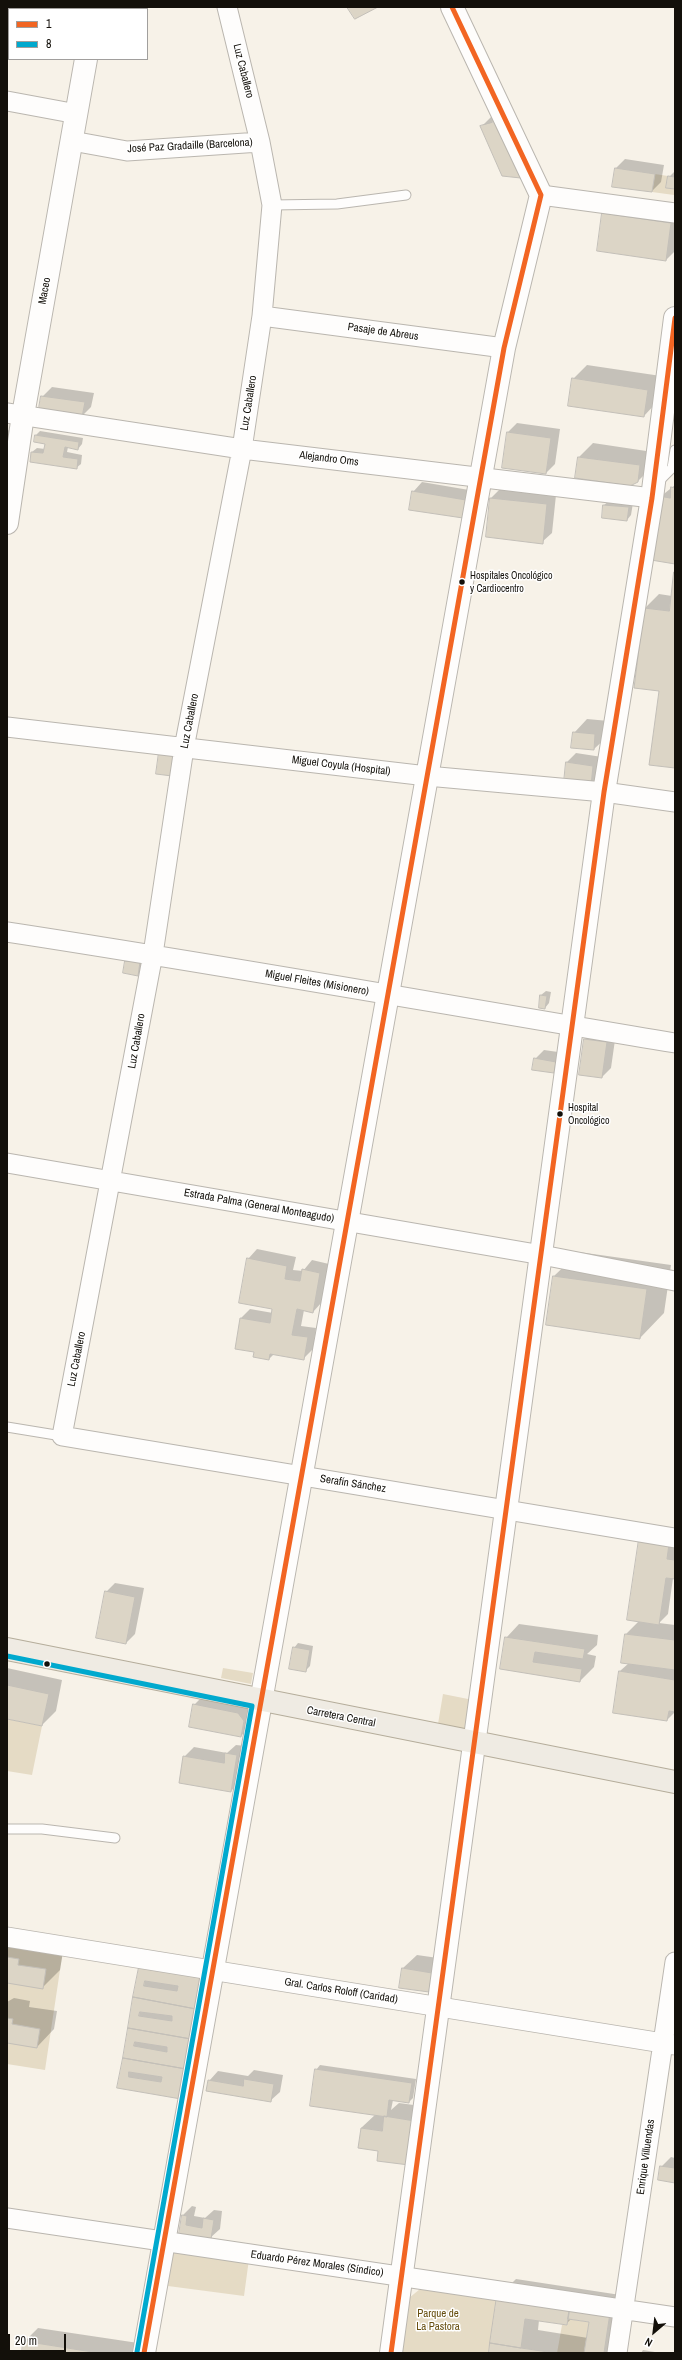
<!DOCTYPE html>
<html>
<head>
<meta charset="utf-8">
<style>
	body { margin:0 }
	#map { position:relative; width:682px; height:2360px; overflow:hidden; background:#f7f2e8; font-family:"Archivo Narrow",sans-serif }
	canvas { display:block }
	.frame { position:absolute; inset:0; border:8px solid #13100a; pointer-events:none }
	.legend { position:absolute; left:8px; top:8px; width:140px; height:52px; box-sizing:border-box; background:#fff; border:1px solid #a19f9d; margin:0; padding:5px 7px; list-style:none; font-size:12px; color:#13100a }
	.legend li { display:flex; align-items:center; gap:8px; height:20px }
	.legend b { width:20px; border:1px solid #a19f9d }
	.north { position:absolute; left:634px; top:2312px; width:40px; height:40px; -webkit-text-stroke:3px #fff; paint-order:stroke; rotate:208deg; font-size:11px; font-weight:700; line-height:16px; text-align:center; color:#13100a }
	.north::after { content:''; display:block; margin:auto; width:14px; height:18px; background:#13100a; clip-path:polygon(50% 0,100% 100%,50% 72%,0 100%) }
	.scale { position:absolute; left:8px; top:2334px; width:58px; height:18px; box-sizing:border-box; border:2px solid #13100a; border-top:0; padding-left:5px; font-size:12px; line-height:14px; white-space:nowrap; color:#13100a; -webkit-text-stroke:3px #fff; paint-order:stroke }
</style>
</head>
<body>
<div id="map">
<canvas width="682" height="2360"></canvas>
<div class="frame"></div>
<ul class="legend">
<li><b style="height:5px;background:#f26522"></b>1</li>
<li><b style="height:5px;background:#00a9ce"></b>8</li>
</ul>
<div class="north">N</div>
<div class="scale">20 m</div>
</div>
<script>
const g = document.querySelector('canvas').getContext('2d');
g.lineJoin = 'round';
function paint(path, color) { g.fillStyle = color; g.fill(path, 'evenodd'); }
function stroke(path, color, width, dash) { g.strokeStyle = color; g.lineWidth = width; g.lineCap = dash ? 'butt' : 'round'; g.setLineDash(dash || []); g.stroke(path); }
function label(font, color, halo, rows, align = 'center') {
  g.font = font + ' "Archivo Narrow",sans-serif'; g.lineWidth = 3; g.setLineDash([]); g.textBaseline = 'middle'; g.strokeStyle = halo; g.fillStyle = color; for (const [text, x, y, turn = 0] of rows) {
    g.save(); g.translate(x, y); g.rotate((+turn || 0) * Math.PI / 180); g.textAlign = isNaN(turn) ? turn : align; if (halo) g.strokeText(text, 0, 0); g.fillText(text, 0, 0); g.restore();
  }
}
const green = new Path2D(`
	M 655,174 L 668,176 L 666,188 L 675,189 L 674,195 L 652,192 Z
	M 223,1668 L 253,1673 L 251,1684 L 221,1678 Z
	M 443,1694 L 473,1700 L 468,1730 L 438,1724 Z
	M 7,1719 L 42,1726 L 32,1775 L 7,1771 Z
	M 7,1942 L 63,1950 L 45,2070 L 7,2064 Z
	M 173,2248 L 249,2259 L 244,2296 L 168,2286 Z
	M 425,2285 L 497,2296 L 489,2353 L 399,2353 L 409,2298 Z
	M 568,2319 L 589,2322 L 584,2353 L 557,2353 L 562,2325 L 567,2325 Z`);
const shadow = new Path2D(`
	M 511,112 L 538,169 L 482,126 L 491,117 ZM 507,118 L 492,124 L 492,122 Z
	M 625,159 L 664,165 L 661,182 L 652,191 L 615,169 Z
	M 674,172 L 675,172 L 675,187 L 669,177 Z
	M 617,200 L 675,208 L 675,251 L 666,260 L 603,214 Z
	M 587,365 L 661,376 L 657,402 L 644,416 L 573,379 Z
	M 52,387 L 94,393 L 91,407 L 82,416 L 42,397 Z
	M 517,423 L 560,429 L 555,464 L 546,473 L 503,467 L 508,432 Z
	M 7,430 L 16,432 L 7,452 Z
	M 40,431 L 83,438 L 82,444 L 78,449 L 68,447 L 67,452 L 82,455 L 81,464 L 76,468 L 31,461 L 32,452 L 37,448 L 45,449 L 46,443 L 36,435 Z
	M 593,443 L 653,452 L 652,467 L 638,481 L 579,457 Z
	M 422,482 L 475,491 L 472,508 L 413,492 Z
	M 675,485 L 675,563 L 660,497 Z
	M 500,489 L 556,495 L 552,533 L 542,542 L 487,536 L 491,498 Z
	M 609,501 L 633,503 L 631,515 L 627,520 L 604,505 Z
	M 675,573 L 675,767 L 645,608 L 659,594 L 672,596 Z
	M 587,719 L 609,721 L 608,736 L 594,749 L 574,733 Z
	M 576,753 L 602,757 L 599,775 L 590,785 L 567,762 Z
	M 130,957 L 144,958 L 142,970 L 137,975 L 126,961 Z
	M 546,991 L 551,992 L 549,1003 L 545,1008 L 541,995 Z
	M 594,1030 L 616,1033 L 611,1068 L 602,1077 L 585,1039 Z
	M 544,1050 L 565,1053 L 563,1063 L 554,1072 L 535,1059 Z
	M 257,1249 L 296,1257 L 293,1270 L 303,1271 L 312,1260 L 329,1264 L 322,1302 L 313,1312 L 304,1310 L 301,1326 L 316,1328 L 313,1349 L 303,1359 L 275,1353 L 269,1359 L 255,1351 L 241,1318 L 250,1309 L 273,1313 L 273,1308 L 248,1259 Z
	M 579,1252 L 671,1265 L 664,1313 L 640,1338 L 554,1276 Z
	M 675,1534 L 675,1578 L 673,1578 L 668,1614 L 659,1623 L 675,1625 L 675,1712 L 667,1720 L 620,1671 L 629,1663 L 626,1634 L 639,1621 L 629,1619 Z
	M 115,1583 L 144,1588 L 135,1634 L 126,1643 L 106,1592 Z
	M 519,1624 L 598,1635 L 597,1645 L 587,1654 L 596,1656 L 594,1667 L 580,1681 L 501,1669 L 506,1638 Z
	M 298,1643 L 313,1646 L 310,1666 L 305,1671 L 294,1648 Z
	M 7,1668 L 62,1680 L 56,1711 L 42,1725 L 7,1718 Z
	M 219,1680 L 265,1712 L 241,1736 L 194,1705 Z
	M 236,1745 L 246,1746 L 240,1782 L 231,1791 L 184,1757 L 194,1747 L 227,1753 Z
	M 7,1942 L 63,1952 L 60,1970 L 42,1988 L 7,1982 Z
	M 417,1955 L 445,1959 L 442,1978 L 429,1991 L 403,1968 Z
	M 139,1968 L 210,1969 L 189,2089 L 119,2087 Z
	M 14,1998 L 30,2001 L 29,2007 L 57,2011 L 54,2029 L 37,2047 L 7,2042 L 7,2002 Z
	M 320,2065 L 416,2079 L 413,2098 L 409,2102 L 393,2100 L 391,2110 L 399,2103 L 428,2107 L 379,2150 L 361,2128 L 376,2114 L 316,2070 Z
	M 254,2070 L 283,2075 L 280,2092 L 270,2101 L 209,2081 L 218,2071 L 248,2076 Z
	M 671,2157 L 675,2158 L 675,2182 L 661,2167 Z
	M 192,2206 L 196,2207 L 194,2216 L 205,2218 L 214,2210 L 222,2211 L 220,2229 L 210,2238 L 180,2233 L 183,2215 Z
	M 516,2279 L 627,2296 L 619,2353 L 490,2353 L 498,2297 ZM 572,2318 L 590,2321 L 588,2338 L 538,2330 L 539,2320 L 566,2324 Z
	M 38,2328 L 145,2344 L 143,2353 L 23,2353 L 24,2342 Z
	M 643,2350 L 661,2353 L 641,2353 Z`);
const building = new Path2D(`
	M 347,7 L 378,7 L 355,19 Z
	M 502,120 L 530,179 L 502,176 L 480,126 Z
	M 615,168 L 655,174 L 652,192 L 612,187 Z
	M 668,176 L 675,177 L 675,189 L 666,188 Z
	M 602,213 L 671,223 L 666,261 L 597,251 Z
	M 572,378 L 648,390 L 644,417 L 568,406 Z
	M 41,396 L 85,402 L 82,417 L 42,412 L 39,407 Z
	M 507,432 L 551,438 L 546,474 L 502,468 Z
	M 35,435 L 79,442 L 78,450 L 65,447 L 63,457 L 78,459 L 77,469 L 30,462 L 31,452 L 43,453 L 45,444 L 34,442 Z
	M 578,457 L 640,465 L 638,482 L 630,486 L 575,478 Z
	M 671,487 L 675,488 L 675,564 L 651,560 L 659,496 L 670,498 Z
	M 412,491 L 466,500 L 463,518 L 409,510 Z
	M 490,498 L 547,504 L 543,544 L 486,537 Z
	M 603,505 L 629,507 L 627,521 L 602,518 Z
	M 674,572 L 675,572 L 675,768 L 649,765 L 659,691 L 634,688 L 644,608 L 669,611 Z
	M 573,732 L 595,734 L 594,750 L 571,748 Z
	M 159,752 L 175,755 L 172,776 L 156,774 Z
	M 566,762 L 593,766 L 591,786 L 564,782 Z
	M 125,961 L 140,962 L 138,976 L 123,973 Z
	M 540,995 L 547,996 L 545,1009 L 539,1008 Z
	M 584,1039 L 607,1042 L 602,1078 L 579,1075 Z
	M 534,1058 L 556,1062 L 554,1073 L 532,1070 Z
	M 247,1258 L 287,1266 L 285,1279 L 300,1281 L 302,1269 L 320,1273 L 313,1313 L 297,1309 L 292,1335 L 308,1337 L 304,1360 L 270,1354 L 269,1360 L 253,1357 L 254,1352 L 235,1349 L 240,1318 L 270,1323 L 272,1309 L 239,1303 Z
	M 553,1276 L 647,1289 L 640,1339 L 546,1325 Z
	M 639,1539 L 669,1544 L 667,1559 L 675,1560 L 675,1579 L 666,1578 L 659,1625 L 627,1620 Z
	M 105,1591 L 135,1597 L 126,1644 L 96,1638 Z
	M 625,1634 L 675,1640 L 675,1670 L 621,1663 Z
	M 505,1637 L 585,1649 L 583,1659 L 535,1652 L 533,1662 L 582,1669 L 580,1682 L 500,1669 Z
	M 293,1647 L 310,1650 L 306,1672 L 289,1669 Z
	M 619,1671 L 675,1680 L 675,1712 L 669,1711 L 667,1721 L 613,1713 Z
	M 7,1685 L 49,1694 L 42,1726 L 7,1719 Z
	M 193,1704 L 238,1713 L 244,1721 L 241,1737 L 189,1727 Z
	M 225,1753 L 237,1755 L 231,1792 L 179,1783 L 183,1756 L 224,1763 Z
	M 7,1957 L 19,1959 L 18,1965 L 46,1969 L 43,1989 L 7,1983 Z
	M 139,1967 L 201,1978 L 196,2009 L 133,1997 ZM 145,1981 L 178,1986 L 177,1991 L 144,1986 Z
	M 402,1968 L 432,1973 L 429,1992 L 399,1988 Z
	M 133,1997 L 196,2009 L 191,2039 L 128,2028 ZM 140,2012 L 172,2016 L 172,2021 L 139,2016 Z
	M 7,2018 L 13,2019 L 12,2024 L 40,2029 L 37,2048 L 7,2043 Z
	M 128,2028 L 191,2039 L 186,2069 L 123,2058 ZM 135,2042 L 167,2047 L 167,2052 L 134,2046 Z
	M 123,2058 L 186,2069 L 181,2099 L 117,2088 ZM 129,2072 L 162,2077 L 161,2082 L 129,2077 Z
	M 315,2069 L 412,2083 L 409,2103 L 389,2100 L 387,2117 L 310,2106 Z
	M 244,2079 L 274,2084 L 271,2102 L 206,2091 L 208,2080 L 243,2086 Z
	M 384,2116 L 415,2121 L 409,2165 L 377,2161 L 378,2151 L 358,2148 L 361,2128 L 382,2131 Z
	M 660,2166 L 675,2168 L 675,2183 L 658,2180 Z
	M 182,2215 L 187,2216 L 186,2225 L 202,2228 L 203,2218 L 214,2220 L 211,2239 L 179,2234 Z
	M 497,2296 L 570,2307 L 567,2325 L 525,2319 L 521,2348 L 490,2343 Z
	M 570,2307 L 610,2313 L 604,2353 L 584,2353 L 589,2322 L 568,2319 Z
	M 23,2341 L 99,2353 L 22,2353 Z
	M 490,2343 L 521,2348 L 555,2353 L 489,2353 Z`);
const service = new Path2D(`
	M 272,205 L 337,204 L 406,195
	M 657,483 L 672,468 L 675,450
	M 7,1427 L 62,1436
	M 7,1829 L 42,1829 L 115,1838`);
const minor = new Path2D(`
	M 227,7 L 260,142 L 272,205 L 262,316 L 242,449 L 184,748 L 153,954 L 62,1436 L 675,1538
	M 7,101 L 77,114
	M 72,141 L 127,151 L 260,142
	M 541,195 L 675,213
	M 262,316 L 504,348
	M 7,413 L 242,449 L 652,498
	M 7,727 L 427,776 L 604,792 L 675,802
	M 7,932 C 230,966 452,1006 675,1043
	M 7,1163 L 542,1255 L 675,1281
	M 7,1937 L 675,2045
	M 7,2218 L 675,2317
	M 617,2353 L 675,1962`);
const tertiary = new Path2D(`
	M 391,2353 L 604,792 L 652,498 L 675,318`);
const secondary = new Path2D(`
	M 94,9 L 94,7
	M 7,523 L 23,415 L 86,59
	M 144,2353 L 504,348 L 541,195 L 452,7`);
const primary = new Path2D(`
	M 7,1649 L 675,1782`);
const bus1 = new Path2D(`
	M 144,2353 L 504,348 L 541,195 L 452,7
	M 391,2353 L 604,792 L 652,498 L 675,318`);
const bus2 = new Path2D(`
	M 7,1656 L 252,1706 L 137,2352`);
const markers = [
	[462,582,3.5,"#13100a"],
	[560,1114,3.5,"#13100a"],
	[47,1664,3.5,"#13100a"]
];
const busNames = [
	["Hospitales Oncológico",470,576],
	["y Cardiocentro",470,589],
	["Hospital",568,1108],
	["Oncológico",568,1121]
];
const streetNames = [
	["Luz Caballero",243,71,76],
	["José Paz Gradaille (Barcelona)",190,146,-3],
	["Maceo",45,291,-80],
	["Pasaje de Abreus",383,332,8],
	["Luz Caballero",249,403,-81],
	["Alejandro Oms",329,459,7],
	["Luz Caballero",190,721,-79],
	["Miguel Coyula (Hospital)",341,766,7],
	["Miguel Fleites (Misionero)",317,983,10],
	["Luz Caballero",137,1041,-80],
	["Estrada Palma (General Monteagudo)",259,1206,10],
	["Luz Caballero",77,1359,-79],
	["Serafín Sánchez",353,1484,9],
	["Carretera Central",341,1717,11],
	["Gral. Carlos Roloff (Caridad)",341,1991,9],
	["Enrique Villuendas",646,2157,-82],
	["Eduardo Pérez Morales (Síndico)",317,2264,8]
];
const parkNames = [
	["Parque de",438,2314],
	["La Pastora",438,2327]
];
paint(green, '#e5dbc5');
paint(shadow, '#0003');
paint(building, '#dcd5c6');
stroke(building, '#c3bfb8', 1);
stroke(service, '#bab6af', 11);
stroke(minor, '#bab6af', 21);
stroke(tertiary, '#bab6af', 24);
stroke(secondary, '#bab6af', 24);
stroke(primary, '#b5ad9b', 24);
stroke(service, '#fefdfc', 9);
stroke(minor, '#fefdfc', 19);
stroke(tertiary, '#fefdfc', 22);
stroke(secondary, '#fefdfc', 22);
stroke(primary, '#efebe3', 22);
stroke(bus1, '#f26522', 5);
stroke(bus2, '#00a9ce', 5);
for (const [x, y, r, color] of markers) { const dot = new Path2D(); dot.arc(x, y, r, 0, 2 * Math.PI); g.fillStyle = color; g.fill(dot); stroke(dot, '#fff', 1.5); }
label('10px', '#13100a', '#fff', busNames, 'left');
label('11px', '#13100a', '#fff', streetNames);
label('11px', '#674e0e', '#fff', parkNames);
</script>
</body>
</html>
